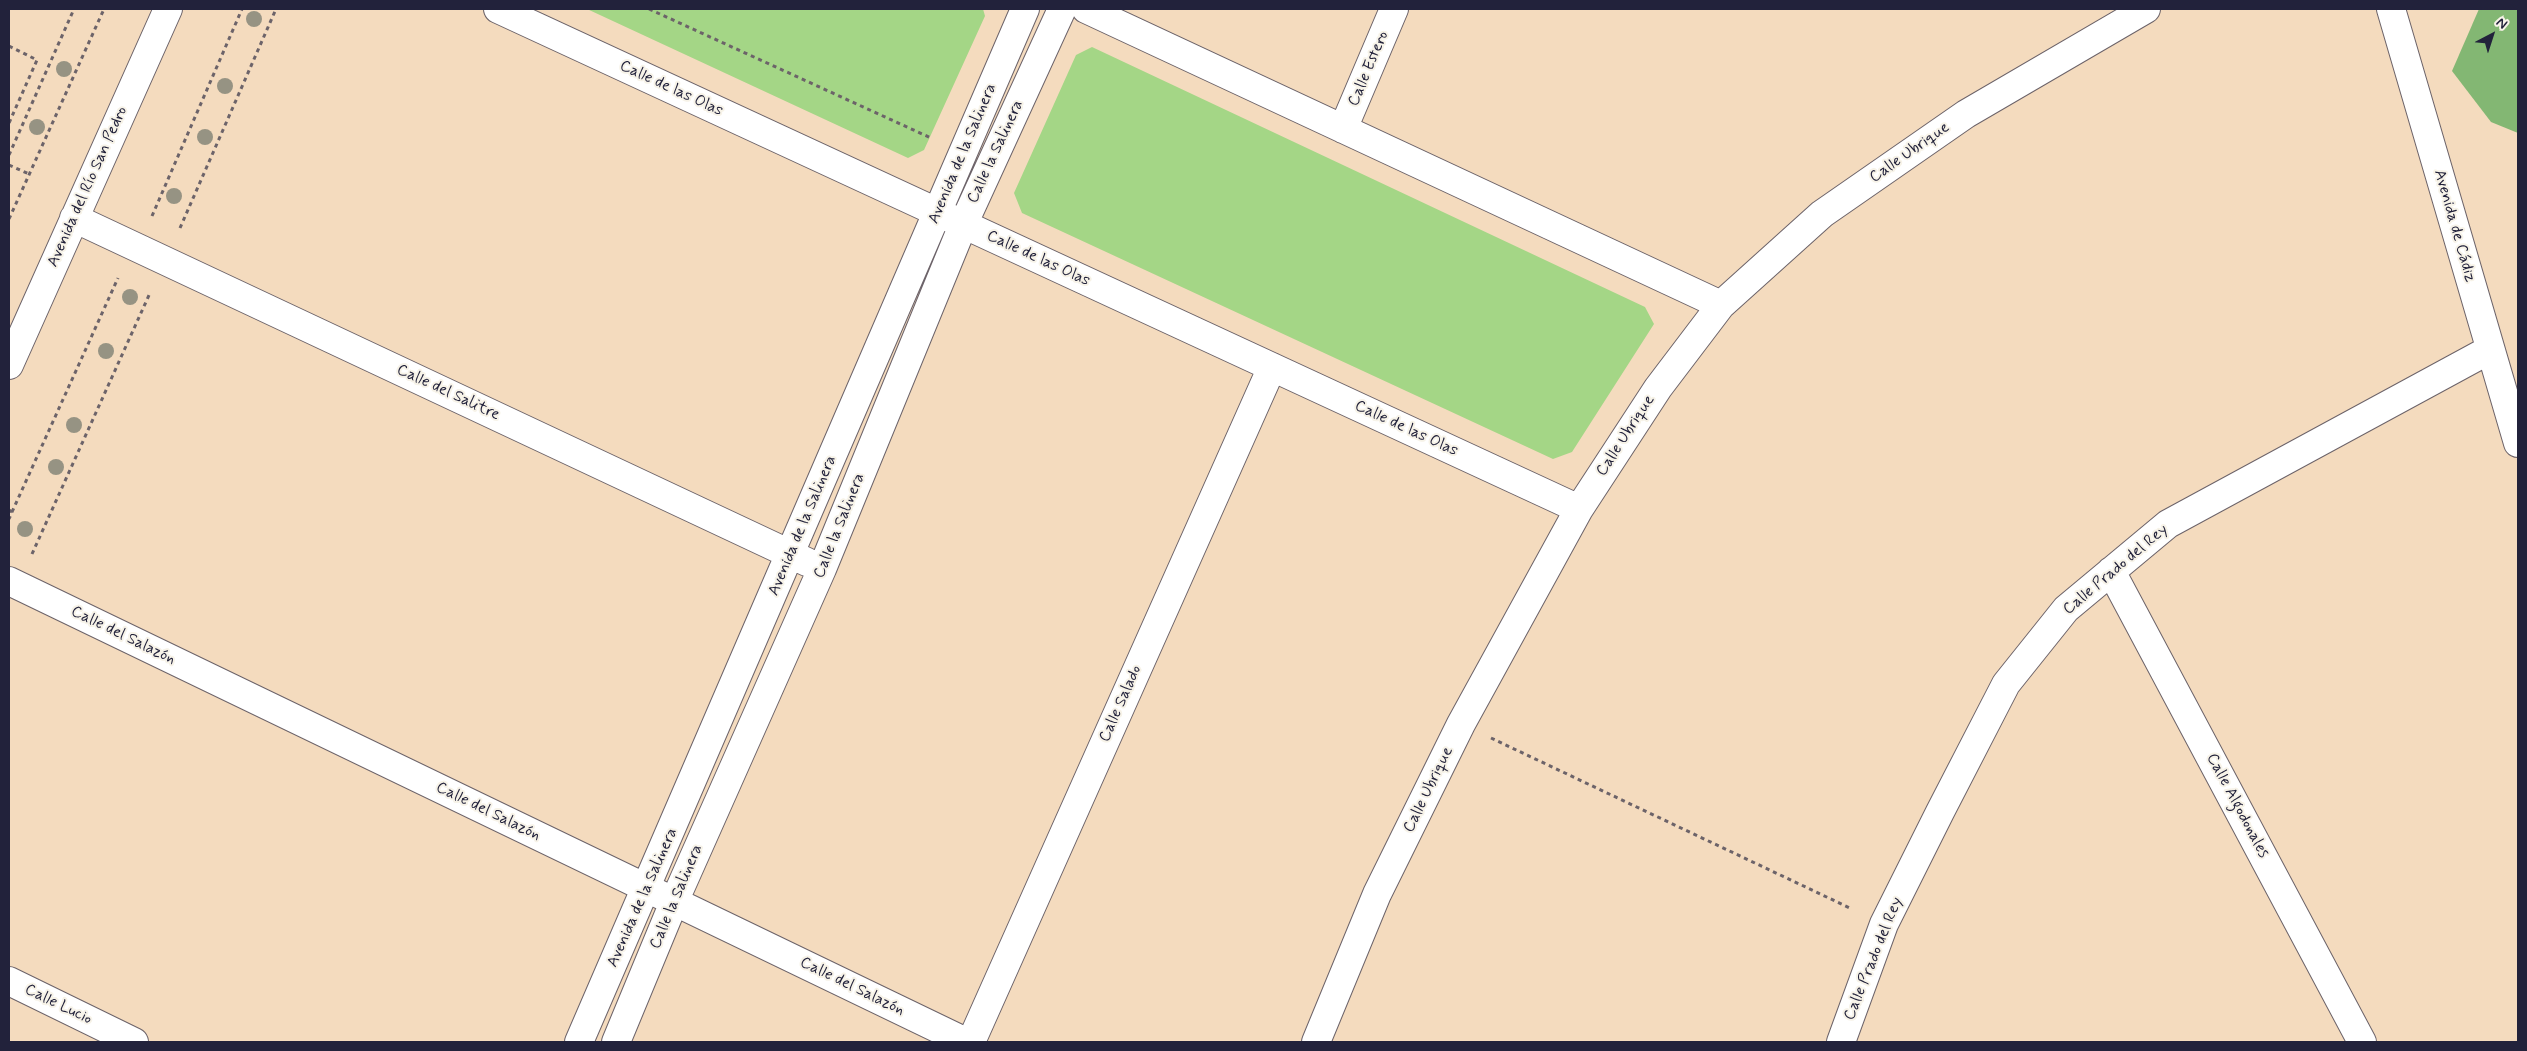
<!DOCTYPE html>
<html>
<head>
<meta charset="utf-8">
<style>
	body { margin:0 }
	#map { position:relative; width:2527px; height:1051px; overflow:hidden; background:#f4dbbe; font-family:Mynerve,sans-serif }
	canvas { display:block }
	.frame { position:absolute; inset:0; border:10px solid #22223b; pointer-events:none }
	.north { position:absolute; left:2467px; top:10px; width:50px; height:50px; -webkit-text-stroke:4px #f7f3e8; paint-order:stroke; rotate:40deg; font-size:14px; font-weight:700; line-height:20px; text-align:center; color:#22223b }
	.north::after { content:''; display:block; margin:auto; width:18px; height:22px; background:#22223b; clip-path:polygon(50% 0,100% 100%,50% 72%,0 100%) }
</style>
</head>
<body>
<div id="map">
<canvas width="2527" height="1051"></canvas>
<div class="frame"></div>
<div class="north">N</div>
</div>
<script>
const g = document.querySelector('canvas').getContext('2d');
g.lineJoin = 'round';
function paint(path, color) { g.fillStyle = color; g.fill(path, 'evenodd'); }
function stroke(path, color, width, dash) { g.strokeStyle = color; g.lineWidth = width; g.lineCap = dash ? 'butt' : 'round'; g.setLineDash(dash || []); g.stroke(path); }
function label(font, color, halo, rows, align = 'center') {
  g.font = font + ' Mynerve,sans-serif'; g.lineWidth = 4; g.setLineDash([]); g.textBaseline = 'middle'; g.strokeStyle = halo; g.fillStyle = color; for (const [text, x, y, turn = 0] of rows) {
    g.save(); g.translate(x, y); g.rotate((+turn || 0) * Math.PI / 180); g.textAlign = isNaN(turn) ? turn : align; if (halo) g.strokeText(text, 0, 0); g.fillText(text, 0, 0); g.restore();
  }
}
const green = new Path2D(`
	M 587,9 L 983,9 L 985,16 L 924,150 L 908,158 Z
	M 1092,47 L 1645,307 L 1654,324 L 1572,452 L 1553,459 L 1022,213 L 1014,193 L 1076,55 Z`);
const forest = new Path2D(`
	M 2479,9 L 2518,9 L 2518,133 L 2491,122 L 2452,71 Z`);
const path = new Path2D(`
	M 649,9 L 931,138
	M 9,46 L 37,60 L 9,123
	M 9,155 L 74,9
	M 9,165 L 29,174
	M 152,216 L 242,9
	M 9,219 L 104,9
	M 180,228 L 276,9
	M 9,510 L 12,512 L 9,519
	M 12,512 L 118,278
	M 32,554 L 150,293
	M 1491,738 L 1852,909`);
const minor = new Path2D(`
	M 498,9 L 1579,509
	M 1086,9 L 1721,305
	M 2391,9 L 2518,443
	M 1343,129 L 1394,9
	M 74,218 L 807,562
	M 9,365 L 168,9
	M 2111,571 L 2362,1042
	M 9,581 L 966,1042
	M 9,981 L 134,1042
	M 579,1042 L 1025,9
	M 616,1042 L 674,902 L 822,569 L 963,225 L 1062,9
	M 971,1042 L 1272,367
	M 1316,1042 L 1377,894 L 1461,724 L 1579,509 L 1658,388 L 1721,305 L 1822,214 L 1966,114 L 2146,9
	M 1841,1042 L 1884,924 L 1940,812 L 2006,684 L 2066,609 L 2168,524 L 2489,350`);
const trees = [
	[254,19],
	[64,69],
	[225,86],
	[37,127],
	[205,137],
	[174,196],
	[130,297],
	[106,351],
	[74,425],
	[56,467],
	[25,529]
];
const streetNames = [
	["Calle Estero",1369,69,-67],
	["Calle de las Olas",671,89,25],
	["Calle la Salinera",996,152,-65],
	["Calle Ubrique",1910,153,-35],
	["Avenida de la Salinera",963,154,-67],
	["Avenida del Río San Pedro",88,187,-66],
	["Avenida de Cádiz",2454,226,74],
	["Calle de las Olas",1038,259,25],
	["Calle del Salitre",448,393,25],
	["Calle de las Olas",1406,429,25],
	["Calle Ubrique",1626,436,-57],
	["Avenida de la Salinera",803,526,-67],
	["Calle la Salinera",840,526,-68],
	["Calle Prado del Rey",2116,570,-40],
	["Calle del Salazón",123,636,26],
	["Calle Salado",1121,704,-66],
	["Calle Ubrique",1429,790,-64],
	["Calle Algodonales",2237,806,62],
	["Calle del Salazón",488,812,26],
	["Calle la Salinera",677,897,-67],
	["Avenida de la Salinera",643,898,-66],
	["Calle Prado del Rey",1874,959,-68],
	["Calle del Salazón",852,987,26],
	["Calle Lucio",58,1005,26]
];
paint(green, '#a4d686');
paint(forest, '#83b773');
stroke(minor, '#6c6369', 30);
stroke(path, '#6c6369', 3, [4, 4]);
stroke(minor, '#fff', 28);
g.fillStyle = '#969383';
for (const [x, y] of trees) { g.beginPath(); g.arc(x, y, 8, 0, 2 * Math.PI); g.fill(); }
label('16px', '#22223b', '#f7f3e8', streetNames);
</script>
</body>
</html>
